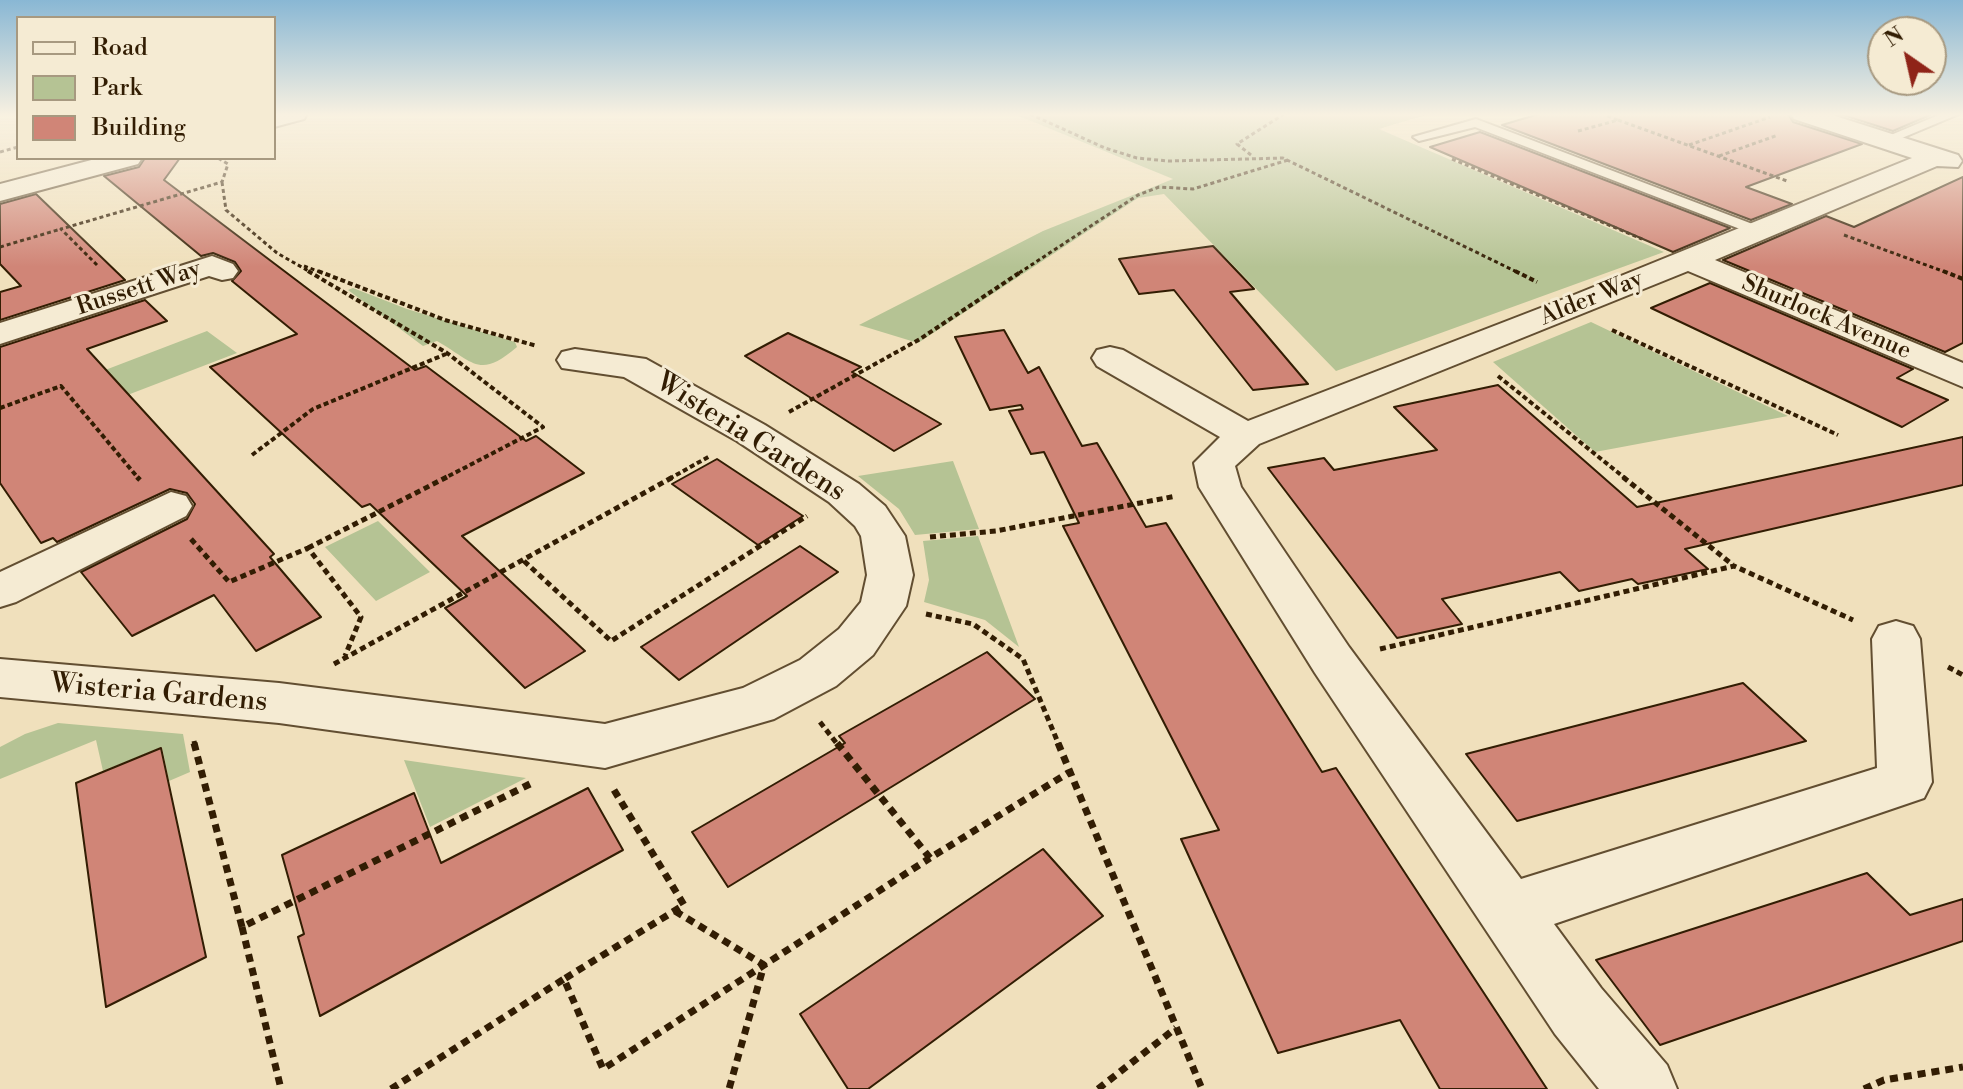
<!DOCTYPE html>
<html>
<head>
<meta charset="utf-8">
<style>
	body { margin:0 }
	#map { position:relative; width:1963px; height:1089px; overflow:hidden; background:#f0e0bc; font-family:"Libre Bodoni",serif }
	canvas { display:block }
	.legend { position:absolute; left:16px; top:16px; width:260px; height:144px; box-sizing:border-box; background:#f5ebd3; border:2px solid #a79980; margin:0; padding:10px 14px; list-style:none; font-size:24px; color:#321d03 }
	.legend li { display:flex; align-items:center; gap:16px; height:40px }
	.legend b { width:40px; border:2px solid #a79980 }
	.north { position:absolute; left:1867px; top:16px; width:80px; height:80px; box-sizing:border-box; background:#f5ebd3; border:2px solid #a79980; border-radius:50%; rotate:326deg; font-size:22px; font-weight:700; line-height:32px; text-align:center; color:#321d03 }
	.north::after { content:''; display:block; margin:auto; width:28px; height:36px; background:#8f2418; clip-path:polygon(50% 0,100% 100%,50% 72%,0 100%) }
</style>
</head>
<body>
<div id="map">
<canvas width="1963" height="1089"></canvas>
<ul class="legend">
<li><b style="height:10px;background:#f5ebd3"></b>Road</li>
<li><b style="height:22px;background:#b5c394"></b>Park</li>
<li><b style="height:22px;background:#d08577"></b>Building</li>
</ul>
<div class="north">N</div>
</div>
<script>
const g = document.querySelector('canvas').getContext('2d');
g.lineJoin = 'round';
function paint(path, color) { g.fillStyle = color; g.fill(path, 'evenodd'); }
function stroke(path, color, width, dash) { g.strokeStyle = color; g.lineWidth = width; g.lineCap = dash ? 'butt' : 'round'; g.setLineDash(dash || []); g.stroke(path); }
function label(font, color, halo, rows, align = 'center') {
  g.font = font + ' "Libre Bodoni",serif'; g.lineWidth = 6; g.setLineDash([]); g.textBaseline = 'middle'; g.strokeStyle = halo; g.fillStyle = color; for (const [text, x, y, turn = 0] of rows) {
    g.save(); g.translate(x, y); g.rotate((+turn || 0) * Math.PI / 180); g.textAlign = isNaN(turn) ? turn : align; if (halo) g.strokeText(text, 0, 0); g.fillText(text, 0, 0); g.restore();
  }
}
const green = new Path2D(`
	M 1014,114 L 1429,114 L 1379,129 L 1664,252 L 1336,371 L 1164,194 L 1138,198 L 918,343 L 859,325 L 1043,231 L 1173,179 Z
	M 353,288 L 407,309 L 515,342 L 517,347 C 479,379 475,363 437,341 L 423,346 L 348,290 Z
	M 1591,322 L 1788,416 L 1595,452 L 1493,362 Z
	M 207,331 L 237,353 L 91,409 L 66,385 Z
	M 953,461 L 979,529 L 915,535 L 899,509 L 858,476 Z
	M 378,521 L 430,572 L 376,601 L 325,547 Z
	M 978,536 L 1019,647 L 985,620 L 924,602 L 929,580 L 923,541 Z
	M 58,723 L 183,734 L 190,772 L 169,781 L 162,747 L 103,771 L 96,740 L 0,779 L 0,747 L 25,734 Z
	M 404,760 L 526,778 L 430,827 Z`);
const building = new Path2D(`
	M 1539,114 L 1788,114 L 1793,122 L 1862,144 L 1746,187 L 1792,204 L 1751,220 L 1502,125 Z
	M 1840,114 L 1930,114 L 1930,115 L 1893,131 Z
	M 1480,132 L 1730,228 L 1673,252 L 1430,147 Z
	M 145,158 L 180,158 L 164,180 L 415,370 L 426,366 L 526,441 L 536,436 L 584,473 L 462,536 L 585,651 L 525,688 L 445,608 L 467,596 L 370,504 L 362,507 L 210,367 L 297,334 L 232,281 L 241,271 L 235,262 L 213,253 L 201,256 L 104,176 L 139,167 Z
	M 1963,177 L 1963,343 L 1945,352 L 1723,260 L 1826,216 L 1854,227 Z
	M 36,194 L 125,280 L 0,320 L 0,292 L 21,286 L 0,264 L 0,204 Z
	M 1213,246 L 1254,289 L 1230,292 L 1308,384 L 1253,390 L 1174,290 L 1139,294 L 1119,259 Z
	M 1710,283 L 1913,369 L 1897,378 L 1948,400 L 1902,427 L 1651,308 Z
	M 145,300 L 167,321 L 87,349 L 274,554 L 270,557 L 321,617 L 256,651 L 214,595 L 132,636 L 81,572 L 187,519 L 195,504 L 187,493 L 170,489 L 57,542 L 53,538 L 41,543 L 0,483 L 0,347 Z
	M 1004,330 L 1028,373 L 1039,367 L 1082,446 L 1097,443 L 1146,527 L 1166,523 L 1322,772 L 1336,768 L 1547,1089 L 1440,1089 L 1400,1020 L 1278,1053 L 1181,839 L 1219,830 L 1063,526 L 1079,523 L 1044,452 L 1031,454 L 1009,411 L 1023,409 L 1021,405 L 990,410 L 955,337 Z
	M 788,333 L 861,367 L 852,372 L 941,424 L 894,451 L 745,356 Z
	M 1498,385 L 1637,507 L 1963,437 L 1963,485 L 1685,549 L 1708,569 L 1638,584 L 1632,579 L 1579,591 L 1560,572 L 1442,599 L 1462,624 L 1397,638 L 1268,468 L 1324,458 L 1334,470 L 1437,450 L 1394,407 Z
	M 717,459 L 773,496 L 803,516 L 758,545 L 672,484 Z
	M 800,546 L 838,572 L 679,680 L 641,647 Z
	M 987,652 L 1035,699 L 728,887 L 692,832 L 845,743 L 839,736 Z
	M 1743,683 L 1806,741 L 1517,821 L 1466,754 Z
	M 161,748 L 206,957 L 106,1007 L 76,783 Z
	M 588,788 L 623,850 L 320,1016 L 298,937 L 304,934 L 282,855 L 414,793 L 441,863 Z
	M 1043,849 L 1103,916 L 868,1089 L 848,1089 L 800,1014 Z
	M 1867,873 L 1910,915 L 1963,899 L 1963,941 L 1660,1045 L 1596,960 Z`);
const pathFar3 = new Path2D(`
	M 1030,114 L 1105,148 L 1137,158 L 1168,161 L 1283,158 L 1519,273
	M 1618,120 L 1787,181
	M 1578,131 L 1618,120 L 1605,115
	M 1689,145 L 1770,117
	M 0,152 L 18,147
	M 1251,155 L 1237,144 L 1284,114
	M 1719,156 L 1778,135
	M 1452,159 L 1642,239
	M 222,182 L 226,210 L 277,253 L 312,273
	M 1844,235 L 1948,273
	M 0,247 L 61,229
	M 97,265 L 61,229 L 222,182 L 228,164 L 218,158
	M 304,266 L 323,273
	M 1019,273 L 1138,195 L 1159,187 L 1193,189 L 1288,160`);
const pathFar2 = new Path2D(`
	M 308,271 L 447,353 L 543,427 L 443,479
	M 318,271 L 445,320 L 537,346
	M 1515,271 L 1537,282
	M 1943,271 L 1963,279
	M 1612,330 L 1838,435
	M 1498,376 L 1626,479
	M 0,408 L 61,386 L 139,479
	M 789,412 L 920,339 L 1022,271
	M 252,455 L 313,409 L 446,354
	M 669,479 L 710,456`);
const pathFar1 = new Path2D(`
	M 137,477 L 140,480
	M 1623,477 L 1733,565
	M 930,537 L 996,531 L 1176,496
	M 191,539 L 229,582 L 308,548 L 361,617 L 345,656
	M 308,548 L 447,477
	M 524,561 L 611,641 L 807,516
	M 926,614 L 973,624 L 1023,659 L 1059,745
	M 1380,649 L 1734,566 L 1853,620
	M 334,664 L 673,477
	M 1948,667 L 1963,675
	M 820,722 L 838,745
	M 194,741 L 195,745`);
const path = new Path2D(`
	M 194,743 L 242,927 L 530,784
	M 837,743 L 930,858 L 1068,773
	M 1058,743 L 1202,1089
	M 614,790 L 684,905 L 564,979 L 603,1069 L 930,858
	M 675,911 L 764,965 L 729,1089
	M 242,927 L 281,1089
	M 391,1089 L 564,979
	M 1098,1089 L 1176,1028
	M 1864,1089 L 1884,1080 L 1963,1067`);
const service = new Path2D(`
	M 1941,114 L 1959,114 L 1890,143 L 1879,140 Z
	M 1476,119 L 1763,228 L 1765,231 L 1753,234 L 1475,127 L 1419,141 L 1413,137 Z`);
const minor = new Path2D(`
	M 274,114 L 307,114 L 304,119 L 274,127 Z
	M 1791,114 L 1829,114 L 1958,155 L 1962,161 L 1958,167 L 1937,166 L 1715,260 L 1963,363 L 1963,387 L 1688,271 L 1259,444 L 1235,466 L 1241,487 L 1349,647 L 1521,879 L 1877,768 L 1872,639 L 1879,626 L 1896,621 L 1913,626 L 1920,639 L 1932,782 L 1924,798 L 1554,924 L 1601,988 L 1667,1065 L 1677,1089 L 1599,1089 L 1555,1034 L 1315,673 L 1199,487 L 1194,463 L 1220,437 L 1097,366 L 1092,358 L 1097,350 L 1110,347 L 1123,350 L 1248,421 L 1569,297 L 1912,158 L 1794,119 Z
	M 99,158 L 142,158 L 138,164 L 0,201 L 0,184 Z
	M 212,256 L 233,264 L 238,271 L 233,278 L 222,280 L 209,276 L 0,344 L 0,323 Z
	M 575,349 L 646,359 L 765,425 L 859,484 L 885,506 L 905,536 L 913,575 L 906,606 L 873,655 L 836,686 L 774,719 L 605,768 L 279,723 L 0,697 L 0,659 L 279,683 L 605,724 L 743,688 L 800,660 L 839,629 L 861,602 L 867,575 L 861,536 L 855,526 L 829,502 L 737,441 L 624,377 L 562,368 L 557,360 L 562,352 Z
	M 171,492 L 186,496 L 192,506 L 186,516 L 16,602 L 0,607 L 0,572 Z`);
const farStreetnames = [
	["Russett Way",139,289,-18],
	["Alder Way",1592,299,-22],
	["Shurlock Avenue",1826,318,23]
];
const streetNames = [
	["Wisteria Gardens",750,438,32],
	["Wisteria Gardens",159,694,5]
];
paint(green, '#b5c394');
paint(building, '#d08577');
stroke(building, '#321d03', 2);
stroke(service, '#624e31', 4);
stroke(minor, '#624e31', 4);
stroke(pathFar3, '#321d03', 3, [4, 3]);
stroke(pathFar2, '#321d03', 4, [5, 3]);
stroke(pathFar1, '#321d03', 5, [6, 4]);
stroke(path, '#321d03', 7, [8, 6]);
paint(service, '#f5ebd3');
paint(minor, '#f5ebd3');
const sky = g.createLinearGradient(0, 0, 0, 267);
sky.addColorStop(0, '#89b7d4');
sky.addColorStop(0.43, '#f8f1e1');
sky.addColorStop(1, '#f8f1e100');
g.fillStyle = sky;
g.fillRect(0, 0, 1963, 267);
label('24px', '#321d03', '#f5ebd3', farStreetnames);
label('28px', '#321d03', '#f5ebd3', streetNames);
</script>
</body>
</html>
